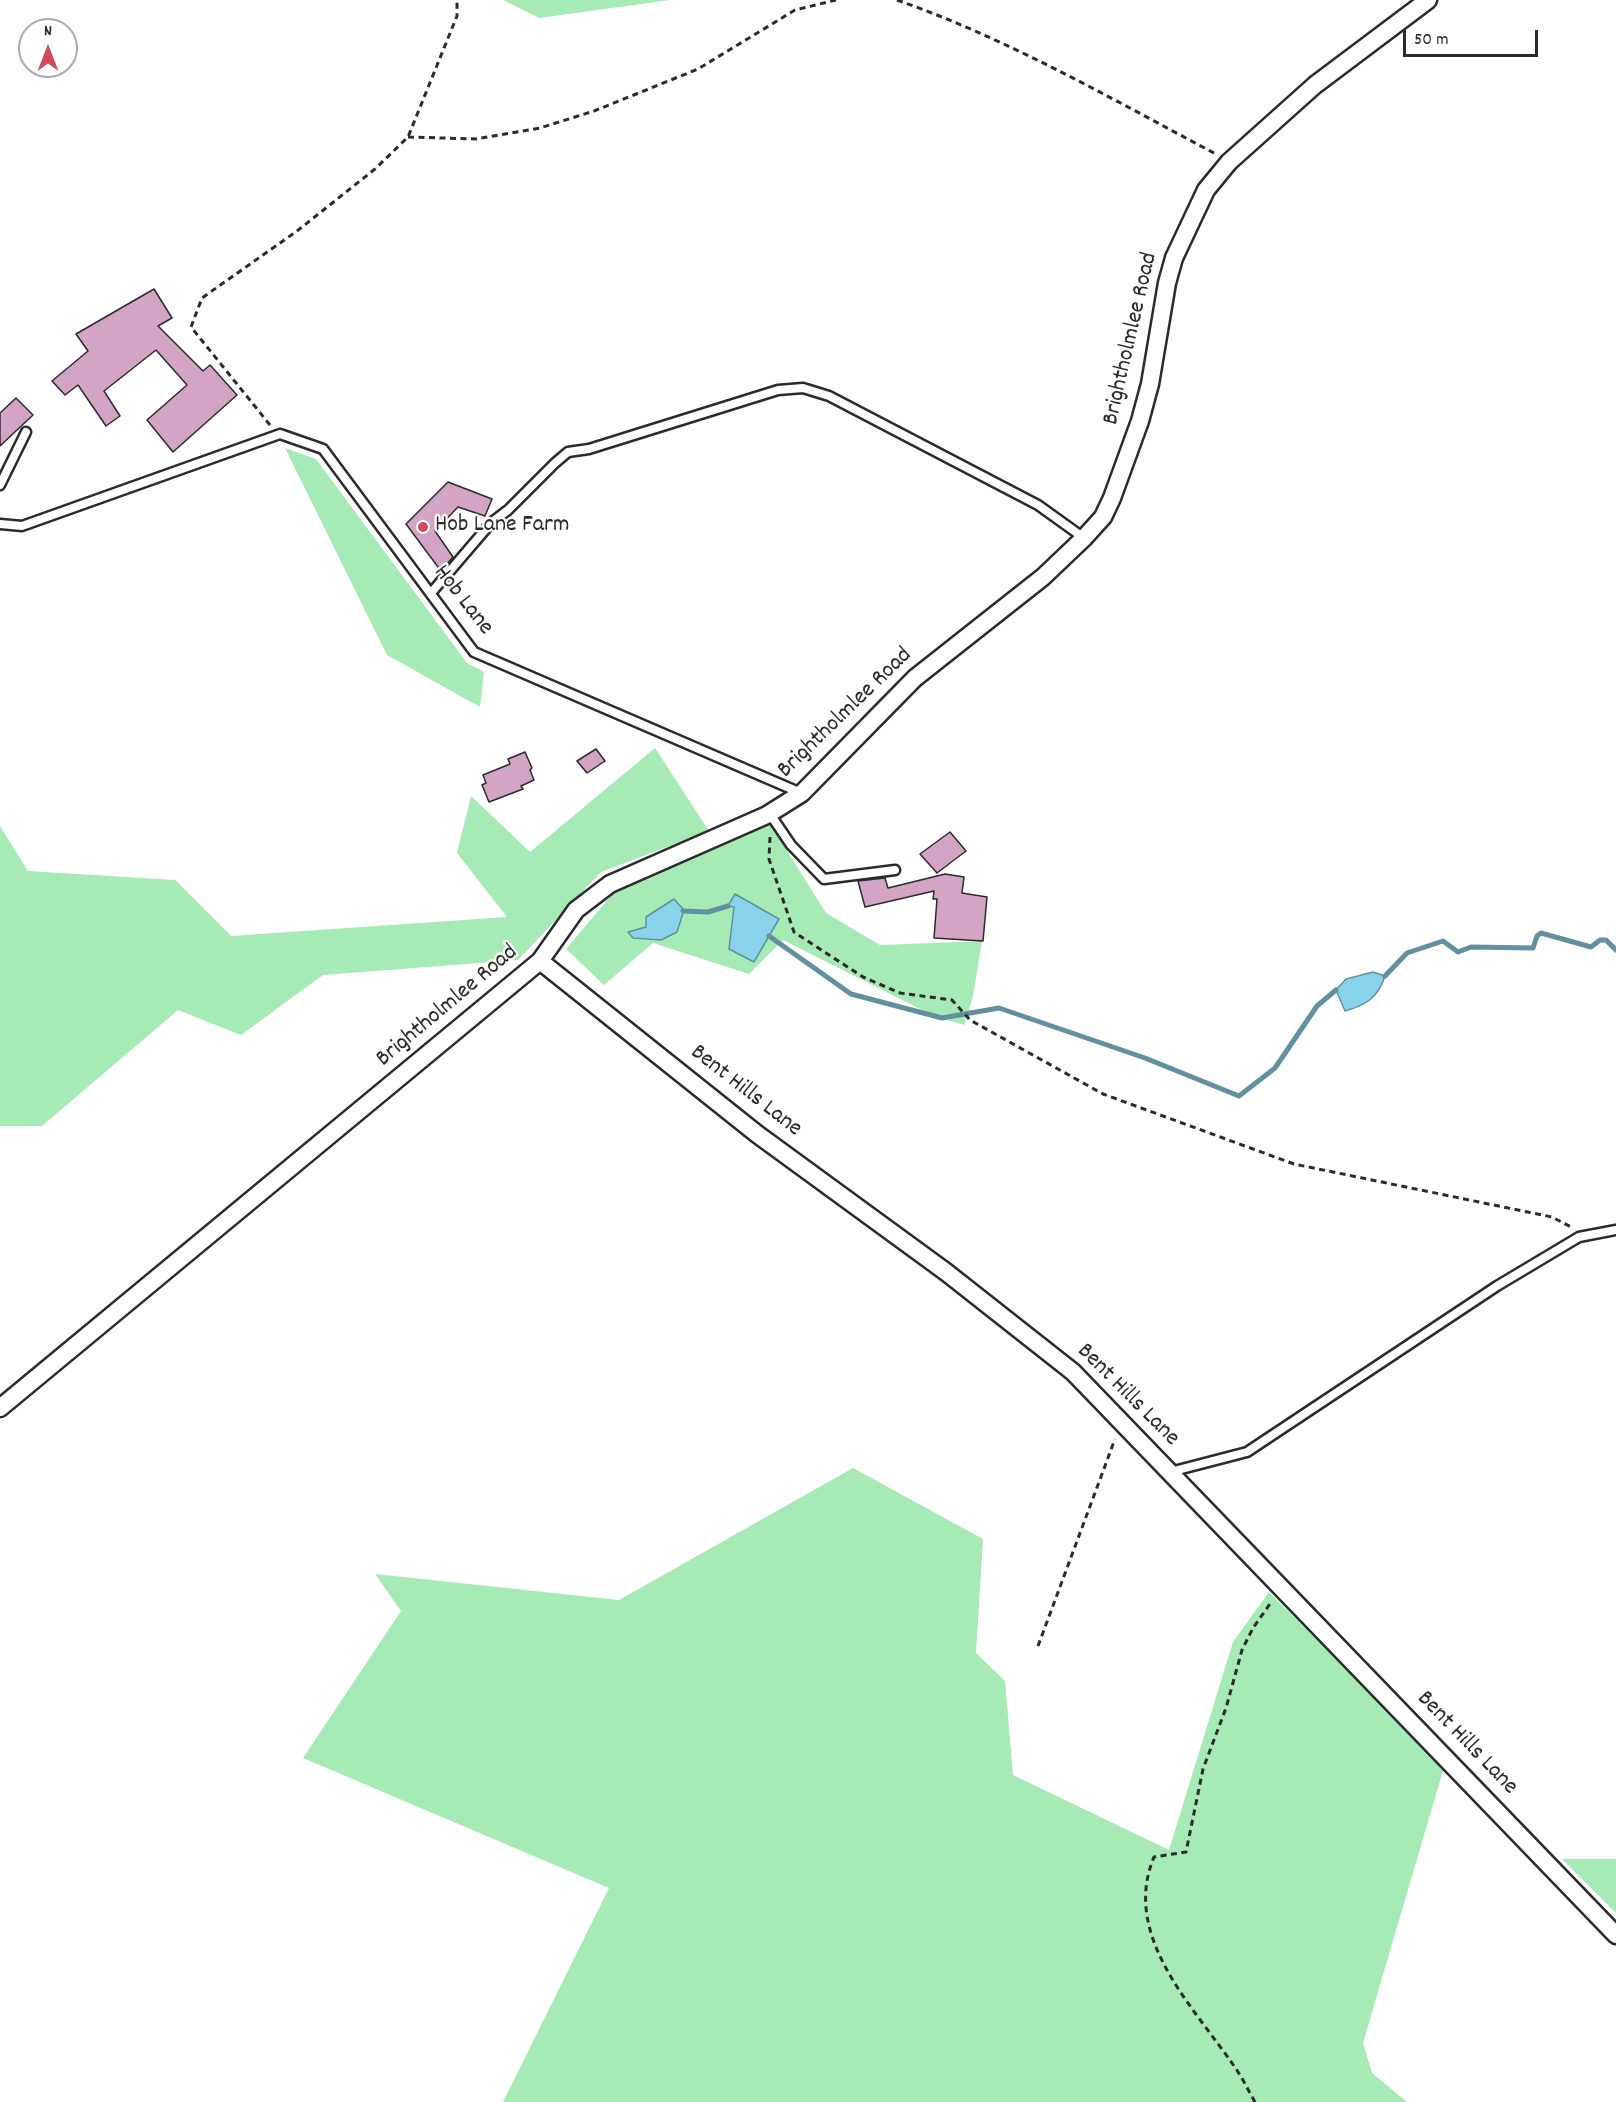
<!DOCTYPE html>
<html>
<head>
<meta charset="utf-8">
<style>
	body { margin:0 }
	#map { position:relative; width:1616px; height:2102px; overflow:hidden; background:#fff; font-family:Dekko,sans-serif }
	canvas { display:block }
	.north { position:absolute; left:18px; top:18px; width:60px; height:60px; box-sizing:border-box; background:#fff; border:2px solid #aaa; border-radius:50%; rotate:0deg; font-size:16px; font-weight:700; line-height:24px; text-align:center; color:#2b2b2b }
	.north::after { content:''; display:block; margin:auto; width:21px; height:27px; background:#d1495b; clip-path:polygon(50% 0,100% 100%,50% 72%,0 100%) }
	.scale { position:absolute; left:1403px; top:30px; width:135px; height:27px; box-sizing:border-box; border:3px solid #2b2b2b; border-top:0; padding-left:8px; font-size:18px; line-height:21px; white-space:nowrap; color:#2b2b2b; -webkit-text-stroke:4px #fff; paint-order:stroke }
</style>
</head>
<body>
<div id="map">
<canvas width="1616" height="2102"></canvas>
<div class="north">N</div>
<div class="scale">50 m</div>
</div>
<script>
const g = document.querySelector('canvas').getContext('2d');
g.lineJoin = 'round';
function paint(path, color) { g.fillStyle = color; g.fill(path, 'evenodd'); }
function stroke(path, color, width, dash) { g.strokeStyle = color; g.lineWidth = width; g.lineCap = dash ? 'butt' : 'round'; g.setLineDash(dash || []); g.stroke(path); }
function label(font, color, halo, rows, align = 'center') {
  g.font = font + ' Dekko,sans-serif'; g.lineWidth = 4.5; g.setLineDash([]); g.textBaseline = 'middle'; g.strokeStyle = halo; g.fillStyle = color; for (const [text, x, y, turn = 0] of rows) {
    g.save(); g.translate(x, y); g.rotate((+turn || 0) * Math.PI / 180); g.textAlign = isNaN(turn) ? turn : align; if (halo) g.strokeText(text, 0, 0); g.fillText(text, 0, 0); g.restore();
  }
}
const green = new Path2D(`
	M 503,0 L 670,0 L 539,18 Z
	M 285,448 L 316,459 L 467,663 L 484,672 L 480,707 L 387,655 Z
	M 655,748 L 709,831 L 601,872 L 518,960 L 323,975 L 241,1035 L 178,1010 L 42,1126 L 0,1126 L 0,826 L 28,871 L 175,880 L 231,936 L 507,917 L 457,853 L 471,796 L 530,852 Z
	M 769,822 L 826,913 L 880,945 L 982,941 L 973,996 L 964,1025 L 934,1016 L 783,940 L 749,974 L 653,943 L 604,985 L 566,949 L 615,891 Z
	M 853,1468 L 983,1539 L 976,1653 L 1005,1681 L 1013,1775 L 1169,1850 L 1233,1642 L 1269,1592 L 1444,1767 L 1363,2043 L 1372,2073 L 1407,2102 L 503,2102 L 609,1888 L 303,1758 L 401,1611 L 375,1574 L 619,1600 Z
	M 1562,1859 L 1616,1859 L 1616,1913 Z`);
const water = new Path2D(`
	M 735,894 L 779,919 L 754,962 L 729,949 L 734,907 L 728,906 Z
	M 674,899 L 684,910 L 677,932 L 661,940 L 633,938 L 628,932 L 646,927 L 646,917 Z
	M 1373,972 L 1385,976 C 1378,998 1366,1005 1345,1011 L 1336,990 L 1346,979 Z`);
const stream = new Path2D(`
	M 683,911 L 708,912 L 728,906
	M 769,936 L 851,994 L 942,1018 L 999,1008 L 1145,1058 L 1239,1096 L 1275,1068 L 1317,1006 L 1336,990
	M 1385,976 L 1407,953 L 1443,941 L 1458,952 L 1471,947 L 1533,948 L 1537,936 L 1541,933 L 1591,947 L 1600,940 L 1606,940 L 1616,950`);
const building = new Path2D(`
	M 154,289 L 172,318 L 158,326 L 203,371 L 210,365 L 237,395 L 173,452 L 147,420 L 187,385 L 156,350 L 104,391 L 120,416 L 106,426 L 78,385 L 65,395 L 52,381 L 88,351 L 76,334 Z
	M 16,398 L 33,415 L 0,446 L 0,413 Z
	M 448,482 L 492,499 L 485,516 L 458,507 L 435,531 L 453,557 L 441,571 L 406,524 Z
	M 596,749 L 605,761 L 587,773 L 577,761 Z
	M 525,752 L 532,768 L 530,770 L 534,780 L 521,786 L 523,789 L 489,802 L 482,785 L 486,783 L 483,775 L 510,764 L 508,759 Z
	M 950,832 L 966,851 L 937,873 L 920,854 Z
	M 945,874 L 964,877 L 962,893 L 987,897 L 983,941 L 934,938 L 937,899 L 933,899 L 934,891 L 865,907 L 858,881 L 885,878 L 888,888 Z`);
const path = new Path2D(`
	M 897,0 C 1008,39 1110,98 1214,153
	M 408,137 L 476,139 L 540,128 L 594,111 L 698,69 L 795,10 L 836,0
	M 270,425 L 191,327 L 202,298 L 297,231 L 375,169 L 408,137 L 457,16 L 457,0
	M 770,837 L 769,859 L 794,932 L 863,977 L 900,993 L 952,1000 L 970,1020 L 1103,1094 L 1294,1164 L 1552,1217 L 1571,1227
	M 1038,1646 L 1115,1439
	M 1255,2102 C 1248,2090 1242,2077 1234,2066 C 1193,2006 1121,1936 1154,1857 L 1186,1852 L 1203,1769 L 1226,1708 L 1242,1650 L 1253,1628 L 1272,1601`);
const lane = new Path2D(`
	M 0,485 L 26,432
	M 0,524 L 22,526 L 280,434 L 323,449 L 474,652 L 801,793
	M 431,593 L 491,523 L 508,510 L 555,463 L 568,452 L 589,449 L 778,390 L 803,388 L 829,396 L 1038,505 L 1084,538
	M 770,814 L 791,845 L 824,879 L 895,870
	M 1170,1472 L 1247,1452 L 1497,1286 L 1579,1237 L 1616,1230`);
const street = new Path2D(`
	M 540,961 L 757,1134 L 946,1272 L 1073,1372 L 1616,1935
	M 0,1408 L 540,961 L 576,910 L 610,884 L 767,815 L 802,793 L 915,678 L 1043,577 L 1084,538 L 1103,517 L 1112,498 L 1140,421 L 1150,384 L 1167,283 L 1174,258 L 1206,190 L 1229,162 L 1315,85 L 1428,0`);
const markers = [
	[423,527,6,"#d1495b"]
];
const streetNames = [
	["Brightholmlee Road",1132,339,-77],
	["Hob Lane",462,601,52],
	["Brightholmlee Road",846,714,-44],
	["Brightholmlee Road",448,1007,-40],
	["Bent Hills Lane",745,1092,38],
	["Bent Hills Lane",1127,1396,45],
	["Bent Hills Lane",1466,1744,46]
];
const poiNames = [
	["Hob Lane Farm",435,527]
];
paint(green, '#a6ebb6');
paint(water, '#89d3ea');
stroke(water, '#63909e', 1.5);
stroke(stream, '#63909e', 5);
paint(building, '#d4a4c4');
stroke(building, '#2b2b2b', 1.5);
stroke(lane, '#2b2b2b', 13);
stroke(street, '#2b2b2b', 21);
stroke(path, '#2b2b2b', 3, [6, 4.5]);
stroke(lane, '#fff', 8);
stroke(street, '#fff', 16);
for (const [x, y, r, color] of markers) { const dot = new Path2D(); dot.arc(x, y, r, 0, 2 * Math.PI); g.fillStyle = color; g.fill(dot); stroke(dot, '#fff', 2); }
label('24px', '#2b2b2b', '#fff', streetNames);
label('24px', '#2b2b2b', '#fff', poiNames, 'left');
</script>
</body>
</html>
